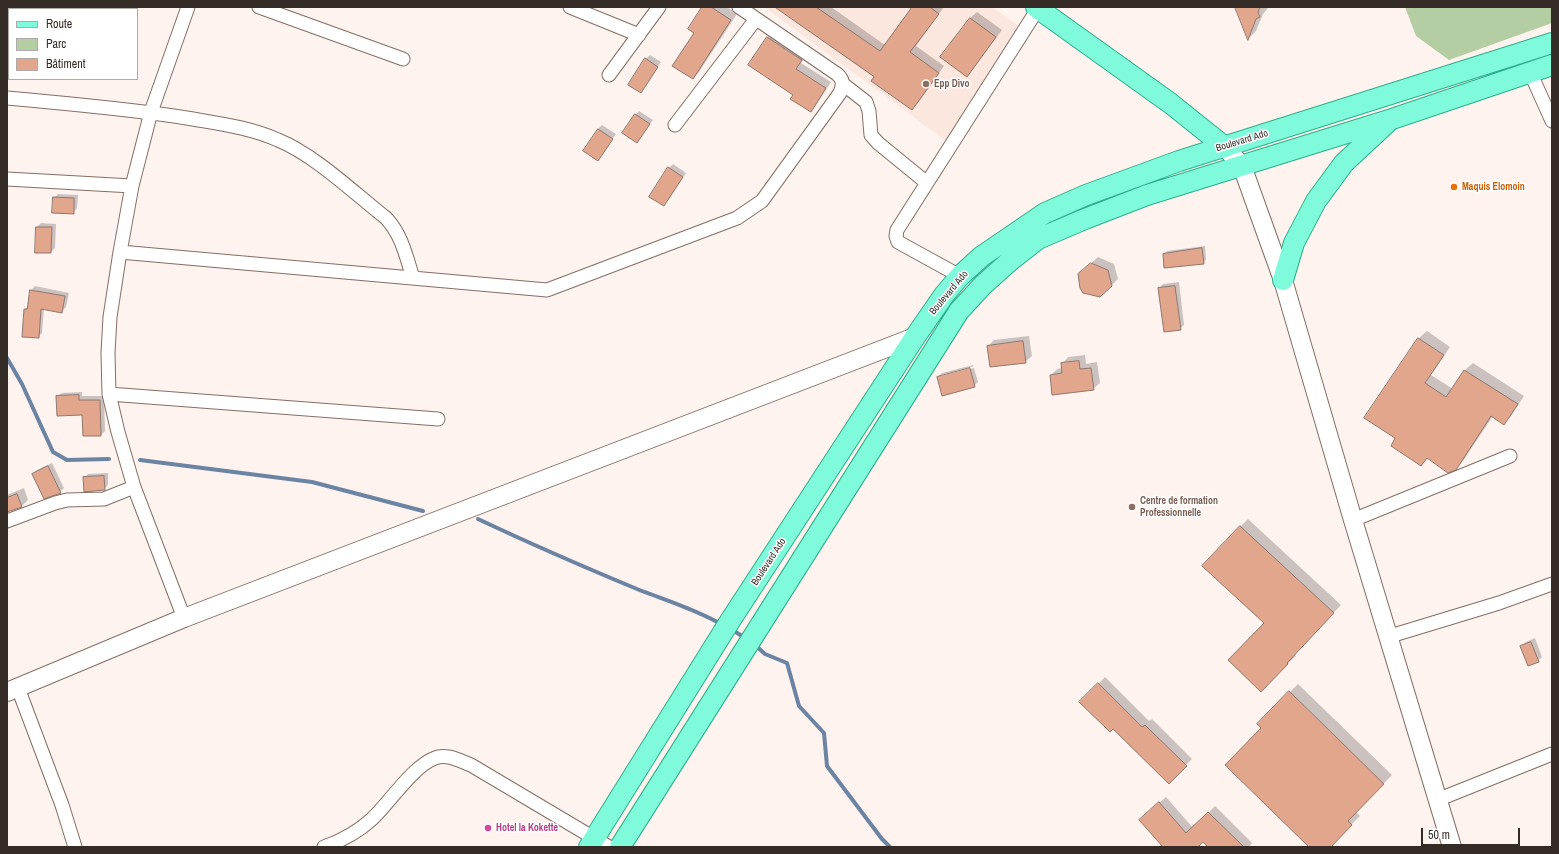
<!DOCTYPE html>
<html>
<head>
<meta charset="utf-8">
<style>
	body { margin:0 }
	#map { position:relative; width:1559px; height:854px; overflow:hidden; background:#fef3ef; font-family:"Archivo Narrow",sans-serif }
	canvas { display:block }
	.frame { position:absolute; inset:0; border:8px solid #342b27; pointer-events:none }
	.legend { position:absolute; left:8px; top:8px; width:130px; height:72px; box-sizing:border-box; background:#fff; border:1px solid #aeaaa9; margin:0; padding:5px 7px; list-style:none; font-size:12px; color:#342b27 }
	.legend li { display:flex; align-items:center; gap:8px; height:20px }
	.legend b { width:20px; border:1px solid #aeaaa9 }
	.scale { position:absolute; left:1421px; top:828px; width:99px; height:18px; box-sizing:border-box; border:2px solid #342b27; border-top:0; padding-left:5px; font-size:12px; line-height:14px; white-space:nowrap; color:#342b27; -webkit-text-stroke:3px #fff; paint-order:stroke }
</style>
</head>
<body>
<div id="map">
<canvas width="1559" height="854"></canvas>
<div class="frame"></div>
<ul class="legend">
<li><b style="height:5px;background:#7ffada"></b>Route</li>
<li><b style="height:11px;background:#b4cda3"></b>Parc</li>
<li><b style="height:11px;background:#e2a68d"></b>Bâtiment</li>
</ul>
<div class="scale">50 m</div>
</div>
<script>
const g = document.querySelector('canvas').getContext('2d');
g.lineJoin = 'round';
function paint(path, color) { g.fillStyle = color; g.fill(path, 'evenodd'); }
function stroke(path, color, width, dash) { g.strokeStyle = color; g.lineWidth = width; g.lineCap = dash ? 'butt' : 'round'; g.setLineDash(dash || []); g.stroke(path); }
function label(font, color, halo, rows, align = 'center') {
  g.font = font + ' "Archivo Narrow",sans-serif'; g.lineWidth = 3; g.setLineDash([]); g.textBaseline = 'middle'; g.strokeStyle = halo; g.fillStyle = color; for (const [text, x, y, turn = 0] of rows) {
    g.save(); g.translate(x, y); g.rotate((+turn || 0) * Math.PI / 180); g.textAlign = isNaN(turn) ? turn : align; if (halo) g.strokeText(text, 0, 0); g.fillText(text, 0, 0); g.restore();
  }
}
const built = new Path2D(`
	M 764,7 L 992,7 L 1021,27 L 946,141 Z`);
const green = new Path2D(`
	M 1405,7 L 1552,7 L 1552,23 L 1449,60 L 1416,36 Z`);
const shadow = new Path2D(`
	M 704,7 L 727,7 L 737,14 L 699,72 L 693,78 L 695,33 Z
	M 777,7 L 831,7 L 885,45 L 913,7 L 944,7 L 916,46 L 944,66 L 918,103 L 912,109 L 876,77 Z
	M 1236,7 L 1268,8 L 1263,14 L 1256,31 L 1249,38 Z
	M 977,12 L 1002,30 L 973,69 L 967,76 L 970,18 Z
	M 773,32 L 807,54 L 801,63 L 831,82 L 816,105 L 810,111 L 795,95 L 767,38 Z
	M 650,55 L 661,62 L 641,92 L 646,59 Z
	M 639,111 L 653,120 L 637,142 L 635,115 Z
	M 602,125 L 616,134 L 598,160 L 598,129 Z
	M 673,164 L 686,173 L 664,205 L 669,168 Z
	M 58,194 L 78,195 L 77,208 L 73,213 L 54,198 Z
	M 41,223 L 56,224 L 55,248 L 51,252 L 37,227 Z
	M 1205,246 L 1206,260 L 1203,263 L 1164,254 L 1167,251 Z
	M 1098,257 L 1114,264 L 1118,279 L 1111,286 L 1086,268 Z
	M 1179,282 L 1184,325 L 1180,329 L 1159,288 L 1163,284 Z
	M 35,286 L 69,293 L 66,307 L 62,311 L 44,308 L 42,333 L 38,337 L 25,309 L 28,306 L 31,290 Z
	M 1427,331 L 1450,347 L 1431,375 L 1453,389 L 1465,370 L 1473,363 L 1524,396 L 1511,416 L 1504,423 L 1493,416 L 1463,461 L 1455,469 L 1428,458 L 1421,465 L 1397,438 L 1366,417 L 1419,338 Z
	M 1029,336 L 1032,356 L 1025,362 L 988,346 L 994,340 Z
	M 1085,355 L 1086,364 L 1097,362 L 1100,383 L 1093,389 L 1051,375 L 1057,369 L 1062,368 L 1062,364 L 1068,357 Z
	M 973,365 L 974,366 L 941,375 L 941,377 L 974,368 L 978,382 L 974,386 L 938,377 L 942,373 Z
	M 82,392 L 82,396 L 104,396 L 105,431 L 101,435 L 83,414 L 57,397 L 61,393 Z
	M 52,463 L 64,488 L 60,492 L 33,474 L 37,470 Z
	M 108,473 L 108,485 L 104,489 L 84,478 L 88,474 Z
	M 24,488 L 28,500 L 22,506 L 7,511 L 7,495 Z
	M 1248,519 L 1341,605 L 1294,655 L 1296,656 L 1261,690 L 1266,623 L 1240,527 Z
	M 1535,638 L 1542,657 L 1538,661 L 1522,646 L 1526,642 Z
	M 1105,677 L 1149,721 L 1152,719 L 1192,759 L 1169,782 L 1113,727 L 1081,702 Z
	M 1298,684 L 1392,775 L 1356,812 L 1360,816 L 1329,847 L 1310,847 L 1263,728 L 1258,724 Z
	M 1166,797 L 1193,828 L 1215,806 L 1252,843 L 1249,847 L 1210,847 L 1203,841 L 1196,847 L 1164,847 L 1146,814 Z`);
const stream = new Path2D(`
	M 7,358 L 22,384 L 53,452 L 67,460 L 109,459
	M 140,460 L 312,482 L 423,511
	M 478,519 C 531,544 584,567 637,589 C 665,600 695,609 721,624
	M 731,629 L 745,638
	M 754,644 L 765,654 L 787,663 L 799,706 L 824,733 L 827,766 L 882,839 L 890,847`);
const building = new Path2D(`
	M 702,7 L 711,7 L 731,20 L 693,79 L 672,66 L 694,33 L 688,29 Z
	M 775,7 L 816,7 L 880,51 L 912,7 L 930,7 L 939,14 L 910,52 L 939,73 L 912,110 L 871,81 L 874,77 Z
	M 1235,7 L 1260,7 L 1258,12 L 1260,17 L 1256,19 L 1248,40 Z
	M 970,18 L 996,37 L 967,77 L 940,57 Z
	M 767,37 L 802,60 L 796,69 L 826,88 L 811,112 L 790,99 L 793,95 L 748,65 Z
	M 645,58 L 658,67 L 641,93 L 628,85 Z
	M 635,114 L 650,124 L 637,143 L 622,133 Z
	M 598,129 L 613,139 L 598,161 L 583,151 Z
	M 668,167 L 683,177 L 664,206 L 649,197 Z
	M 53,197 L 74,198 L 74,214 L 52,213 Z
	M 36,227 L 52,227 L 51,253 L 35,253 Z
	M 1202,248 L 1204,264 L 1164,268 L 1163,254 Z
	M 1091,263 L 1108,270 L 1112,286 L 1100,297 L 1083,293 L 1080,288 L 1078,274 Z
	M 1175,286 L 1181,330 L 1164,332 L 1158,288 Z
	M 30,290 L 65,296 L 62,313 L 41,309 L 39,338 L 22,337 L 24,309 L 27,309 Z
	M 1418,338 L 1444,355 L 1425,383 L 1446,397 L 1464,370 L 1518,404 L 1504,425 L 1491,416 L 1456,470 L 1448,473 L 1427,458 L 1421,466 L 1391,446 L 1395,438 L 1364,418 Z
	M 1023,341 L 1026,363 L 990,367 L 987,346 Z
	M 1079,361 L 1080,369 L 1091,368 L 1094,390 L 1052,395 L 1050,375 L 1062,373 L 1061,363 Z
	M 970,368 L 975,387 L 942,396 L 937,377 Z
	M 79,395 L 79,400 L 100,400 L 101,436 L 83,436 L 82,415 L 57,416 L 56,396 Z
	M 48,466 L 61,493 L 44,499 L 32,474 Z
	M 104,476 L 105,490 L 84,492 L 83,477 Z
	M 17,494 L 22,507 L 7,512 L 7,498 Z
	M 1240,526 L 1334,613 L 1287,663 L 1288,664 L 1261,692 L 1228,660 L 1264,623 L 1202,566 Z
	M 1531,642 L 1539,662 L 1528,666 L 1520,646 Z
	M 1098,683 L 1142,727 L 1145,725 L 1187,766 L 1169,784 L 1113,729 L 1110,732 L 1079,702 Z
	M 1289,691 L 1384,784 L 1348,821 L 1352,825 L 1331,847 L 1309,847 L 1225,765 L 1261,728 L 1257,724 Z
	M 1159,802 L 1186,833 L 1208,812 L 1244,847 L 1208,847 L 1203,842 L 1198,847 L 1163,847 L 1139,820 Z`);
const street = new Path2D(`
	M 259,7 L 403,59
	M 570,7 L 639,35
	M 1530,72 L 1552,121
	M 609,75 L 659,7
	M 843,84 L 866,102 L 869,111 L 871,135 L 878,143 L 927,183
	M 7,98 C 69,104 132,109 193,119 C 222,124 251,128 278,140 C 315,155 354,193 386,218 C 402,235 406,256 413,278
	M 675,125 L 756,19
	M 7,179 L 132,186
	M 120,252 L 547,290 L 737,218 L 762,201 L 840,93 C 843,84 844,80 837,74 L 739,7
	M 960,276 L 898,242 L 896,236 L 897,230 L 1039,7
	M 109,394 L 438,419
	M 1353,520 L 1510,456
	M 7,521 L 55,503 L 67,500 L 104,499 L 134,487
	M 184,618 L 134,487 L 118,432 L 109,394 L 108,353 L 110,317 L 120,252 L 132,186 L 151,112 L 188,7
	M 1387,637 L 1499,603 L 1552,584
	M 18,688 L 62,805 L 75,847
	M 1437,800 L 1552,754
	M 324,847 C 341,841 358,832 372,819 C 390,802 413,766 435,758 C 447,753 460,761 471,765 L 609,847`);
const secondary = new Path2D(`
	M 1225,147 L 1242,166 L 1283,280 L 1353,520 L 1452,847
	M 7,692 L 184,618 L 915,337`);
const primary = new Path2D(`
	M 1036,7 L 1170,103 L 1225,147
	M 1283,280 L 1294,243 L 1316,201 L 1344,163 L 1387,123
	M 589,847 L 730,621 L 915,337 L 944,295 L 960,276 L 982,256 L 1045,213 L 1086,195 L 1179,161 L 1552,43
	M 620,847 L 959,311 L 983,285 L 1011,260 L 1038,239 L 1085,219 L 1147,195 L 1392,119 L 1552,65`);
const markers = [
	[926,84,4,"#8d6e63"],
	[1454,187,4,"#e8710a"],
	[1132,507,4,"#8d6e63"],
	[488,828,4,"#d1479c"]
];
const educationNames = [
	["Epp Divo",934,84],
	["Centre de formation",1140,501],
	["Professionnelle",1140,513]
];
const streetNames = [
	["Boulevard Ado",1242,141,-17],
	["Boulevard Ado",949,293,-50],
	["Boulevard Ado",769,562,-57]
];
const foodNames = [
	["Maquis Elomoin",1462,187]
];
const hotelNames = [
	["Hotel la Kokette",496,828]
];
paint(built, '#fce7df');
paint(green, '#b4cda3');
paint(shadow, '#0003');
stroke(stream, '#6b84a3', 4);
paint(building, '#e2a68d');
stroke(building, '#8d776e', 1);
stroke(street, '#846e65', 15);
stroke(secondary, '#846e65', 20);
stroke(primary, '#2eaf8b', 22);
stroke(street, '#fff', 13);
stroke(secondary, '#fff', 18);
stroke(primary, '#7ffada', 20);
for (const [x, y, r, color] of markers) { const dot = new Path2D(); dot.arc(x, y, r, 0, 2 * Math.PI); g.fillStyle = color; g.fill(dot); stroke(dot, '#fff', 1.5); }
label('bold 10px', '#785e54', '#fff', educationNames, 'left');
label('10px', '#342b27', '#fff', streetNames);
label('bold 10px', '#c56008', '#fff', foodNames, 'left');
label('bold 10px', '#b23c85', '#fff', hotelNames, 'left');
</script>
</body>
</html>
